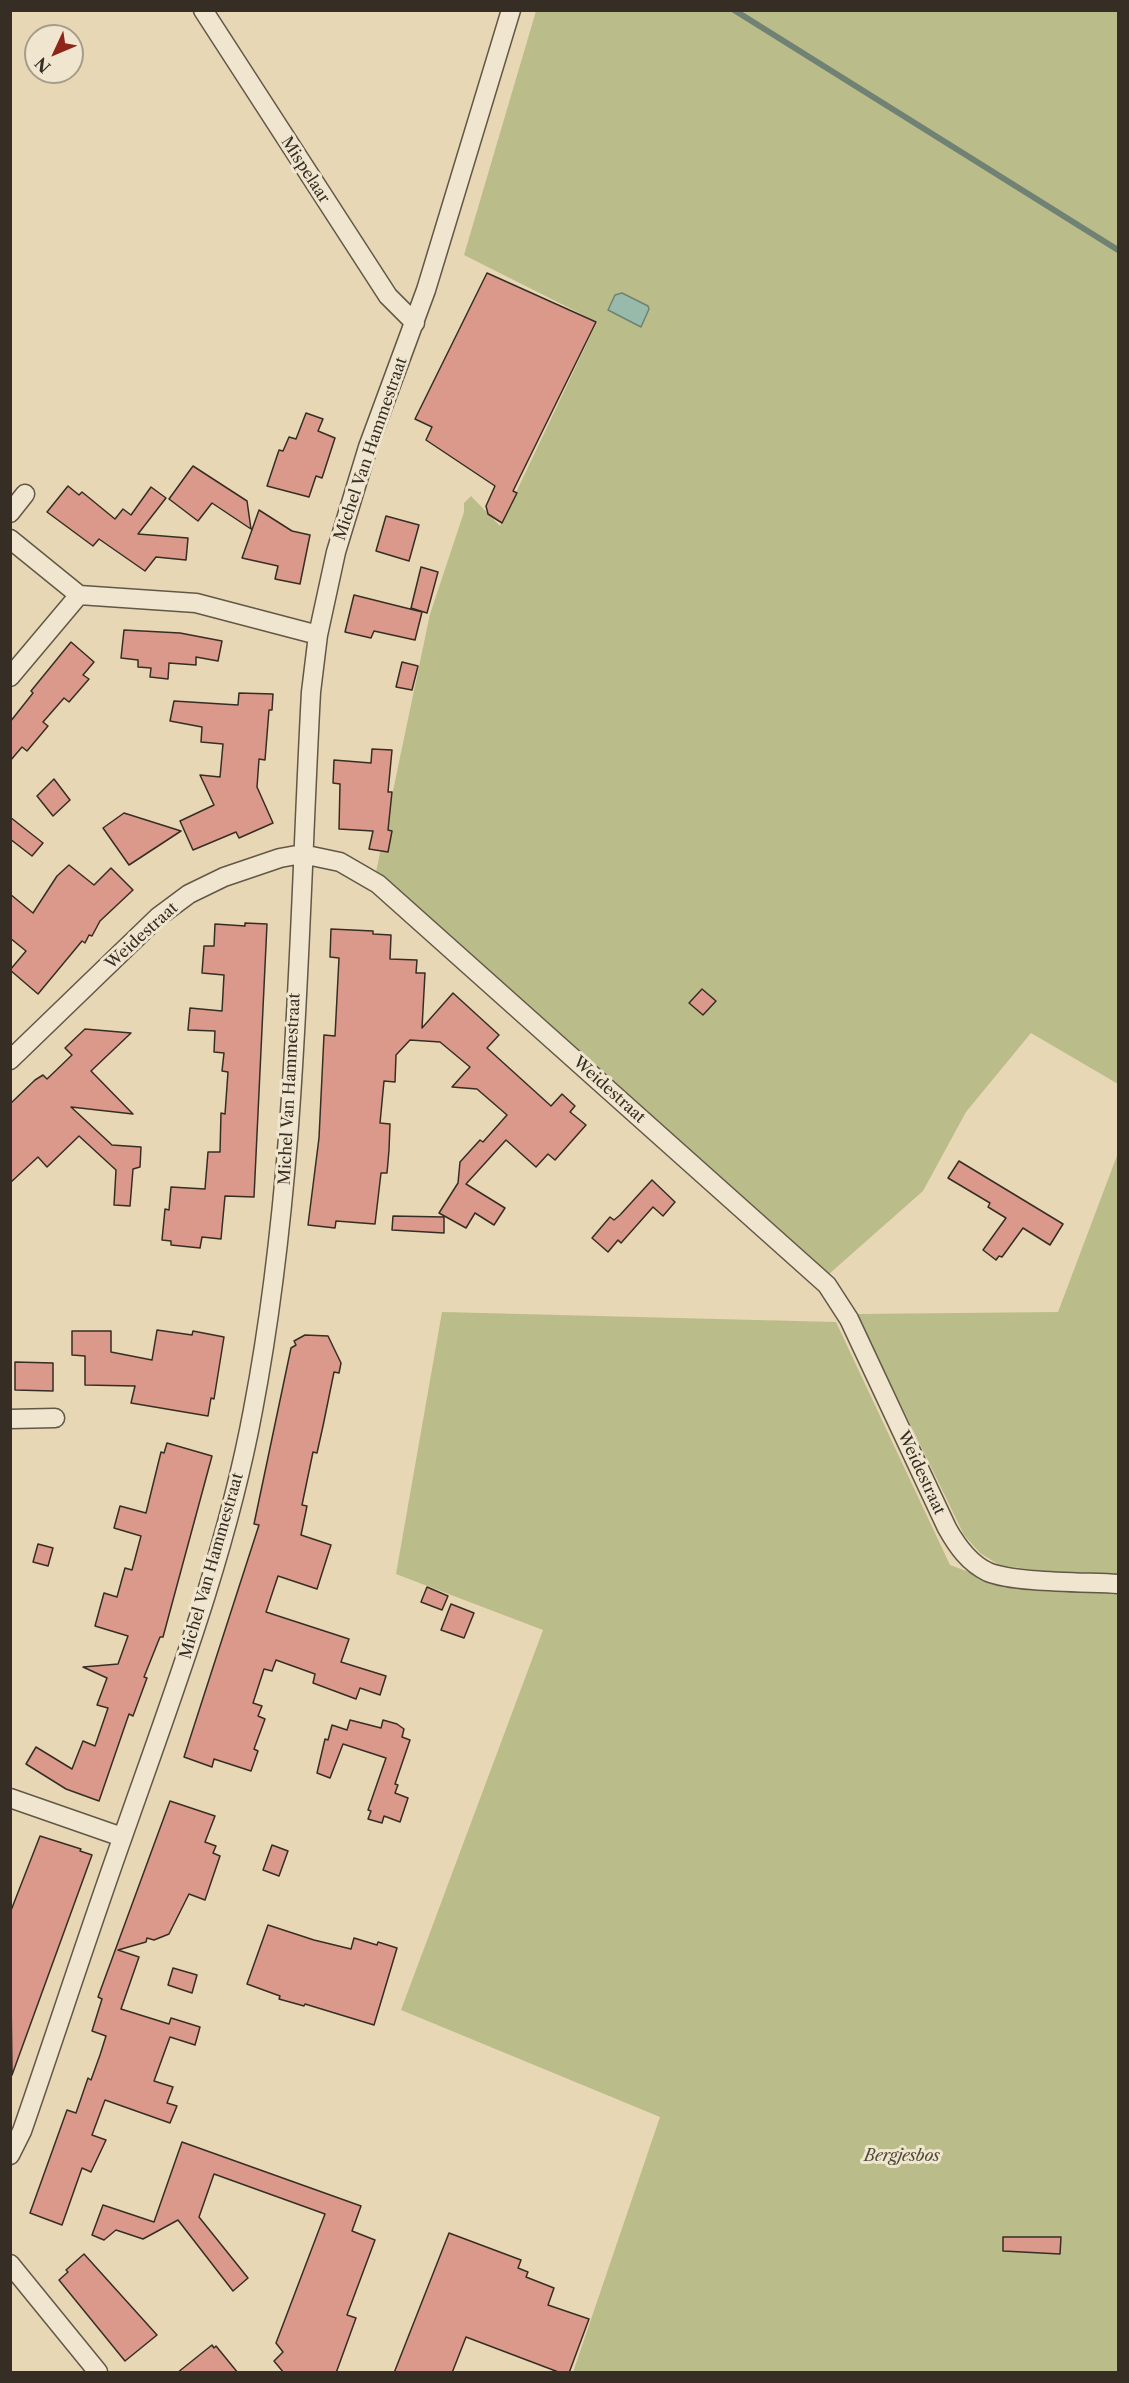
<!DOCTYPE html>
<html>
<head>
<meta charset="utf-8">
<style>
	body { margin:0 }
	#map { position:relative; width:1129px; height:2383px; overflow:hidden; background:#e8d7b4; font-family:"Libre Caslon Text",serif }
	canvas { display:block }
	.frame { position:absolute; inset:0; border:12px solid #362e24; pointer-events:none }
	.north { position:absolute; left:24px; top:24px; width:60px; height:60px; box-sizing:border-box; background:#f0e5ce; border:2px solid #a69c8a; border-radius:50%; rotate:226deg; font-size:16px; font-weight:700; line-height:24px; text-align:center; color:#362e24 }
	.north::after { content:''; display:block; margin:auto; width:21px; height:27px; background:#8f2418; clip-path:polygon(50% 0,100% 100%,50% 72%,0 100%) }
</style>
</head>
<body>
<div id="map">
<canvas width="1129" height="2383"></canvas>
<div class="frame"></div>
<div class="north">N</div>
</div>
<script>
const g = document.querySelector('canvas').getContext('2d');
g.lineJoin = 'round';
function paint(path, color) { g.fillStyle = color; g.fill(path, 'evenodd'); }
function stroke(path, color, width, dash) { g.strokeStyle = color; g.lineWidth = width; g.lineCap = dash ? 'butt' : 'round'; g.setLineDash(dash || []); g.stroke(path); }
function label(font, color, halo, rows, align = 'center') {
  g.font = font + ' "Libre Caslon Text",serif'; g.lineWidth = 6; g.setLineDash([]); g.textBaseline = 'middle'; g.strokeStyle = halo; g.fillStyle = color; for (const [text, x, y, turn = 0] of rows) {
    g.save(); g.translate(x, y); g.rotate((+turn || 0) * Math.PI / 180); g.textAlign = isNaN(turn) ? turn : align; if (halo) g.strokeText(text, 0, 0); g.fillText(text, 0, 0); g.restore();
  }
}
const green = new Path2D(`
	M 536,11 L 1118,11 L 1118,1084 L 1031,1033 L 966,1112 L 923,1191 L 829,1274 L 376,872 L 430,614 L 464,512 L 464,503 L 471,496 L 500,526 L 597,322 L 464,255 Z
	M 1118,1153 L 1118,1578 L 1077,1576 L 999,1565 L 980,1553 L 964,1535 L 857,1314 L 1058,1312 Z
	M 442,1312 L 836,1322 L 950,1565 L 1007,1586 L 1118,1593 L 1118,2372 L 573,2372 L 660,2117 L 401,2010 L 543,1630 L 396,1574 Z`);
const water = new Path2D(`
	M 622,293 L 648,306 L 649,309 L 641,327 L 608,310 L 615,295 Z`);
const stream = new Path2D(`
	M 734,10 L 1118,250`);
const building = new Path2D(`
	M 487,273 L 596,322 L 513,491 L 517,493 L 502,523 L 488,514 L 486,506 L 495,486 L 426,440 L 432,427 L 415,419 Z
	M 306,413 L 323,419 L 318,431 L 335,438 L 322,478 L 316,476 L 309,497 L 267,486 L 279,450 L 283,451 L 289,437 L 296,439 Z
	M 193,466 L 247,501 L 251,529 L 212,503 L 198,521 L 169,499 Z
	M 68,486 L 79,495 L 82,492 L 115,519 L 123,509 L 131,515 L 151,487 L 166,498 L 138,534 L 188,538 L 186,560 L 156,557 L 145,571 L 99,539 L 93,546 L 47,512 Z
	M 259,510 L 292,531 L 310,535 L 300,584 L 275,579 L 278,566 L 242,558 Z
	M 386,516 L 419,525 L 409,561 L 376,551 Z
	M 421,567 L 438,572 L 427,613 L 411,608 Z
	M 354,595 L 422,612 L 415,640 L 374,631 L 371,638 L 345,632 Z
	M 124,630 L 180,633 L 222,641 L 218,661 L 196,657 L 196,665 L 169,663 L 168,679 L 150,677 L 151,668 L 138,667 L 138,660 L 121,658 Z
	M 71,642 L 94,662 L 83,675 L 89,679 L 69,702 L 64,698 L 43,722 L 48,726 L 27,751 L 22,747 L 10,761 L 10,722 L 33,693 L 31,691 Z
	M 402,662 L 418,666 L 412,690 L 396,687 Z
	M 239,693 L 273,694 L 272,710 L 269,710 L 265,760 L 259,759 L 257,787 L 273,823 L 239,838 L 236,832 L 193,850 L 180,821 L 214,805 L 200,775 L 220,777 L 223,744 L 201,742 L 202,727 L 170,721 L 174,701 L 238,705 Z
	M 372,749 L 392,750 L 388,792 L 392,792 L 388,830 L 392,831 L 388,852 L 369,849 L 373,831 L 339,829 L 340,784 L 333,783 L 334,760 L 371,763 Z
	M 54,779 L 70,800 L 53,816 L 37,796 Z
	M 124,813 L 181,831 L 129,865 L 103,828 Z
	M 10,817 L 43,843 L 32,856 L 10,839 Z
	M 69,865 L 94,885 L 111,868 L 133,890 L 100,921 L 92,936 L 89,935 L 85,943 L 82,941 L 38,994 L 10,970 L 26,951 L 10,938 L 10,894 L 33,913 L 57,876 Z
	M 245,923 L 267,924 L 254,1197 L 225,1196 L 221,1239 L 202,1237 L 200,1248 L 171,1245 L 171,1241 L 162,1240 L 165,1209 L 169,1210 L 171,1187 L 205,1189 L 208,1152 L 220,1152 L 221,1113 L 225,1114 L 228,1072 L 222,1071 L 224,1053 L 214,1052 L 215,1031 L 188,1030 L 190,1008 L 222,1011 L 224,975 L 202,973 L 204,946 L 214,946 L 215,924 L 245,926 Z
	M 331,929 L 373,931 L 373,934 L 391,935 L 390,959 L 417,960 L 416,973 L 425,973 L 422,1028 L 453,993 L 499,1035 L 487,1048 L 551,1106 L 562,1094 L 575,1106 L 570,1112 L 586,1125 L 555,1160 L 548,1154 L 536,1167 L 506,1140 L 466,1184 L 505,1208 L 494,1225 L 475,1213 L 466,1228 L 439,1213 L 458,1183 L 460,1162 L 480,1140 L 483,1142 L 507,1115 L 477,1089 L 452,1087 L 470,1067 L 440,1042 L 410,1040 L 396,1055 L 395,1082 L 384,1081 L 380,1123 L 390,1124 L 389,1150 L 387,1173 L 381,1173 L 375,1224 L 336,1221 L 335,1228 L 308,1225 L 319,1138 L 324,1035 L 335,1036 L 339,958 L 330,957 Z
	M 702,989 L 716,1001 L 703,1015 L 689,1003 Z
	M 85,1029 L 131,1033 L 91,1071 L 133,1114 L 71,1107 L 112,1145 L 141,1147 L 140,1167 L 133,1169 L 130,1206 L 114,1205 L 116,1170 L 79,1136 L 47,1167 L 38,1157 L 10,1183 L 10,1104 L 35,1080 L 43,1075 L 47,1079 L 72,1055 L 65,1048 Z
	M 959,1161 L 1063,1224 L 1050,1245 L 1023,1228 L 1002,1257 L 999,1256 L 996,1260 L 983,1250 L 1006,1218 L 988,1207 L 990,1203 L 948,1178 Z
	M 652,1180 L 675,1202 L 663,1216 L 653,1207 L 621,1243 L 618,1240 L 608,1252 L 592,1238 L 610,1217 L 614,1220 L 620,1215 Z
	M 393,1216 L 444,1217 L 444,1233 L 392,1230 Z
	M 157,1330 L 192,1335 L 193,1331 L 224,1337 L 214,1399 L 211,1398 L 208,1416 L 131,1403 L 135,1386 L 85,1385 L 85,1356 L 72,1355 L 72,1331 L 111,1331 L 111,1352 L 152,1360 Z
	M 305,1335 L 328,1336 L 341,1363 L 339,1373 L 334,1372 L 323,1426 L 317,1453 L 313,1452 L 302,1505 L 307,1506 L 301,1535 L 331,1545 L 317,1589 L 278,1576 L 266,1612 L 349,1639 L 341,1662 L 386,1676 L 380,1695 L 360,1688 L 356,1699 L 313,1683 L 315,1674 L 276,1660 L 272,1671 L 264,1669 L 253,1703 L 262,1706 L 258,1716 L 265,1719 L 254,1749 L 258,1751 L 251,1771 L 214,1759 L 212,1767 L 184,1757 L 259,1525 L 254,1524 L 291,1348 L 296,1345 L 294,1341 Z
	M 15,1362 L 53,1363 L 53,1391 L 15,1390 Z
	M 167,1443 L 212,1456 L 163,1637 L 160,1637 L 144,1677 L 147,1678 L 133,1716 L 129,1714 L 99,1801 L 66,1789 L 26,1764 L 36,1747 L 72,1769 L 83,1741 L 95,1746 L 108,1708 L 97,1705 L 107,1678 L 83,1667 L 118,1664 L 128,1636 L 95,1626 L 104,1593 L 117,1597 L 125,1568 L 132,1570 L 141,1536 L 114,1528 L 120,1506 L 146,1513 L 161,1452 L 164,1453 Z
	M 38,1544 L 53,1548 L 48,1566 L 33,1562 Z
	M 427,1587 L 448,1596 L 442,1610 L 421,1602 Z
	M 451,1604 L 474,1613 L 464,1638 L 441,1630 Z
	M 350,1720 L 381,1728 L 383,1720 L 397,1724 L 404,1729 L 402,1737 L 410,1740 L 395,1784 L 398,1785 L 395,1793 L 408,1798 L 400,1822 L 384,1816 L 382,1823 L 368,1819 L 371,1811 L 368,1810 L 386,1758 L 343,1744 L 330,1778 L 317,1773 L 325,1739 L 328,1740 L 332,1725 L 347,1730 Z
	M 170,1801 L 215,1816 L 205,1842 L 216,1846 L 213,1853 L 220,1856 L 205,1900 L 189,1894 L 169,1934 L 154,1940 L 147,1938 L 146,1942 L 118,1950 L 139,1957 L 121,2009 L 169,2024 L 171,2018 L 200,2027 L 195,2045 L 170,2037 L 154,2081 L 173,2087 L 167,2103 L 177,2106 L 170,2123 L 105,2100 L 92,2135 L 106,2140 L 91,2172 L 82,2168 L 62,2225 L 30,2213 L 67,2110 L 76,2113 L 88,2078 L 91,2080 L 100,2055 L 106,2036 L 92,2031 L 102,1999 L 98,1997 Z
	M 40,1836 L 81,1849 L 80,1851 L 92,1855 L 12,2075 L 10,1913 Z
	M 272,1845 L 288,1851 L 279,1876 L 263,1870 Z
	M 268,1925 L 314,1940 L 351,1949 L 354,1938 L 377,1945 L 378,1942 L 397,1948 L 374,2025 L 305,2004 L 304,2006 L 279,1999 L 280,1996 L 247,1984 Z
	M 173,1968 L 197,1975 L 192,1993 L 168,1985 Z
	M 182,2142 L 361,2206 L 352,2231 L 375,2240 L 347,2315 L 356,2318 L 336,2373 L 284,2373 L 274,2361 L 283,2352 L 276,2343 L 325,2214 L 214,2174 L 199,2217 L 248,2278 L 233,2291 L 178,2220 L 143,2239 L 116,2230 L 104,2240 L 92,2235 L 103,2205 L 154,2222 Z
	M 449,2233 L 521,2260 L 518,2268 L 528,2272 L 526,2277 L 554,2288 L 548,2305 L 589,2319 L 569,2373 L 561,2373 L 466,2337 L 452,2373 L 394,2373 Z
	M 1003,2237 L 1061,2237 L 1060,2254 L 1003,2251 Z
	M 84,2254 L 157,2335 L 125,2361 L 59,2280 L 68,2272 L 66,2270 Z
	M 212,2345 L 214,2348 L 216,2346 L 238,2373 L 177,2373 Z`);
const street = new Path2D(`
	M 203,10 L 388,296 L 415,323
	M 10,513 L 25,494
	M 10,539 L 79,595 L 196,603 L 318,635
	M 10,677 L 79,595
	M 10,1060 L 158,917 L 189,894 L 224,877 L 280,858 L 302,854 L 340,862 L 378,884 L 827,1285 L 849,1319 L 947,1528 C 957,1546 969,1563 988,1572 C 1014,1583 1087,1582 1118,1584
	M 10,1419 L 55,1418
	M 10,1798 L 122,1837
	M 10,2155 L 22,2131 C 56,2033 88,1934 123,1836 C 172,1696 226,1556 253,1410 C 298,1174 298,931 311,692 L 318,635 L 336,552 L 368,447 L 426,290 L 511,10
	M 10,2264 L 98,2372`);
const streetNames = [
	["Mispelaar",305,170,57],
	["Michel Van Hammestraat",371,449,-71],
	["Weidestraat",142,936,-42],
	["Michel Van Hammestraat",290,1089,-87],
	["Weidestraat",609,1090,42],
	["Weidestraat",921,1473,65],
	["Michel Van Hammestraat",212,1566,-74]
];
const parkNames = [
	["Bergjesbos",902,2156]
];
paint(green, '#babd8a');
paint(water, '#97baaa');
stroke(water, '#708274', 1.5);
stroke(stream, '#708274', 6);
paint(building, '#db998c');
stroke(building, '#362e24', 1.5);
stroke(street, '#625848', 21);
stroke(street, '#f0e5ce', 18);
label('16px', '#362e24', '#f0e5ce', streetNames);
label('italic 16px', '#504b38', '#f0e5ce', parkNames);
</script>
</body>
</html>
